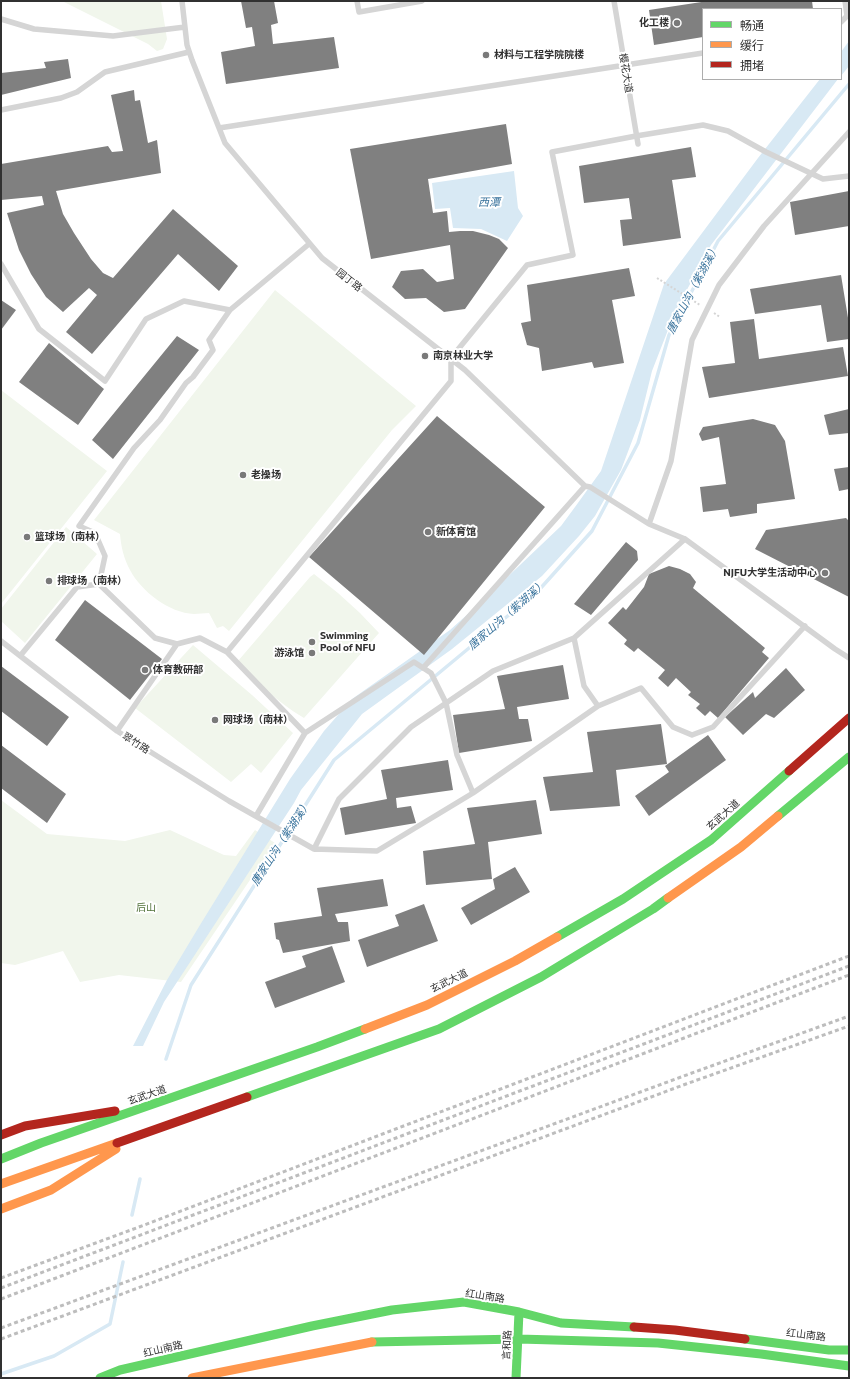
<!DOCTYPE html>
<html>
<head>
<meta charset="utf-8">
<style>
	body { margin:0 }
	#map { position:relative; width:850px; height:1379px; overflow:hidden; background:#fff; font-family:Commissioner,"Noto Sans SC",sans-serif }
	canvas { display:block }
	.frame { position:absolute; inset:0; border:2px solid #313131; pointer-events:none }
	.legend { position:absolute; left:702px; top:8px; width:140px; height:72px; box-sizing:border-box; background:#fff; border:1px solid #adadad; margin:0; padding:5px 7px; list-style:none; font-size:12px; color:#313131 }
	.legend li { display:flex; align-items:center; gap:8px; height:20px }
	.legend b { width:20px; border:1px solid #adadad }
</style>
</head>
<body>
<div id="map">
<canvas width="850" height="1379"></canvas>
<div class="frame"></div>
<ul class="legend">
<li><b style="height:5px;background:#63d668"></b>畅通</li>
<li><b style="height:5px;background:#ff974d"></b>缓行</li>
<li><b style="height:5px;background:#b3261e"></b>拥堵</li>
</ul>
</div>
<script>
const g = document.querySelector('canvas').getContext('2d');
g.lineJoin = 'round';
function paint(path, color) { g.fillStyle = color; g.fill(path, 'evenodd'); }
function stroke(path, color, width, dash) { g.strokeStyle = color; g.lineWidth = width; g.lineCap = dash ? 'butt' : 'round'; g.setLineDash(dash || []); g.stroke(path); }
function label(font, color, halo, rows, align = 'center') {
  g.font = font + ' Commissioner,"Noto Sans SC",sans-serif'; g.lineWidth = 4; g.setLineDash([]); g.textBaseline = 'middle'; g.strokeStyle = halo; g.fillStyle = color; for (const [text, x, y, turn = 0] of rows) {
    g.save(); g.translate(x, y); g.rotate((+turn || 0) * Math.PI / 180); g.textAlign = isNaN(turn) ? turn : align; if (halo) g.strokeText(text, 0, 0); g.fillText(text, 0, 0); g.restore();
  }
}
const green = new Path2D(`
	M 62,1 L 161,1 L 167,39 L 163,49 L 157,51 L 148,44 Z
	M 275,290 L 416,406 L 392,430 L 229,631 L 223,626 L 217,628 L 209,613 C 204,613 199,614 194,614 C 169,613 141,591 130,570 C 124,559 121,547 120,534 L 94,520 Z
	M 1,390 L 107,471 L 1,604 Z
	M 66,527 L 97,554 L 25,643 L 1,621 L 1,609 Z
	M 314,574 L 338,593 L 360,613 L 379,633 L 304,718 C 276,701 260,685 238,661 L 310,577 Z
	M 193,645 L 252,695 L 293,733 L 261,773 L 251,764 L 231,782 L 135,708 Z
	M 1,800 L 47,834 L 125,841 L 170,830 L 224,855 L 236,856 L 255,830 L 275,843 L 181,982 L 119,975 L 80,982 L 63,951 L 15,965 L 1,963 Z`);
const water = new Path2D(`
	M 849,41 L 849,66 L 841,76 L 841,52 Z
	M 820,79 L 838,79 L 711,245 L 675,312 L 652,371 L 640,420 L 621,470 L 595,516 L 579,536 L 542,576 L 452,649 L 362,714 L 301,790 L 294,803 L 164,1002 L 143,1046 L 133,1046 L 167,980 L 200,925 L 290,779 L 324,731 L 352,699 L 450,630 L 479,604 L 561,526 L 575,507 L 601,471 L 664,284 L 758,158 Z
	M 514,171 L 518,208 L 523,216 L 507,241 L 481,229 L 453,228 L 450,208 L 435,209 L 432,183 Z`);
const stream = new Path2D(`
	M 166,1059 L 191,985 L 334,760 L 539,590 L 592,531 L 638,443 L 669,335 L 718,241 L 849,84
	M 132,1215 L 140,1179
	M 1,1374 L 54,1356 L 110,1324 L 123,1262`);
const building = new Path2D(`
	M 241,1 L 274,1 L 278,23 L 271,25 L 273,44 L 334,37 L 339,68 L 226,84 L 221,52 L 255,46 L 252,27 L 246,28 Z
	M 708,1 L 812,1 L 813,9 L 703,9 L 703,37 L 654,45 L 649,10 Z
	M 68,59 L 71,78 L 1,95 L 1,73 L 46,68 L 44,62 Z
	M 134,90 L 135,101 L 140,100 L 148,143 L 157,140 L 161,173 L 56,191 L 63,214 L 74,233 L 91,259 L 103,273 L 113,278 L 173,209 L 238,266 L 219,291 L 178,254 L 92,354 L 66,332 L 97,295 L 89,288 L 63,312 L 46,297 L 31,274 L 19,250 L 7,213 L 44,205 L 42,196 L 1,200 L 1,164 L 108,146 L 112,152 L 123,151 L 111,95 Z
	M 506,124 L 512,164 L 428,179 L 433,213 L 447,211 L 449,232 L 460,231 L 473,231 L 489,235 L 499,239 L 508,248 L 465,309 L 444,312 L 426,298 L 405,299 L 392,287 L 401,271 L 423,269 L 437,282 L 454,279 L 450,245 L 371,259 L 350,149 Z
	M 691,147 L 696,177 L 672,180 L 681,238 L 623,246 L 620,220 L 632,219 L 629,198 L 584,203 L 579,166 Z
	M 849,191 L 849,226 L 795,235 L 790,202 Z
	M 629,268 L 635,296 L 612,300 L 624,363 L 594,368 L 592,362 L 542,371 L 539,348 L 527,345 L 521,323 L 531,321 L 527,285 Z
	M 841,275 L 849,324 L 849,339 L 827,342 L 821,305 L 755,314 L 750,289 Z
	M 1,300 L 16,310 L 1,330 Z
	M 754,319 L 759,359 L 843,347 L 848,376 L 709,398 L 702,367 L 735,363 L 730,322 Z
	M 177,336 L 199,350 L 113,459 L 92,440 Z
	M 49,343 L 104,389 L 78,425 L 19,382 Z
	M 849,409 L 849,433 L 829,435 L 824,415 Z
	M 437,416 L 545,507 L 424,655 L 309,557 Z
	M 753,419 L 775,425 L 785,441 L 795,499 L 757,504 L 757,513 L 730,517 L 728,509 L 703,512 L 700,487 L 726,484 L 719,437 L 702,441 L 699,434 L 703,427 Z
	M 849,467 L 849,489 L 839,491 L 834,469 Z
	M 846,518 L 849,521 L 849,597 L 755,549 L 766,530 Z
	M 626,542 L 637,551 L 638,560 L 591,615 L 574,604 Z
	M 669,566 L 680,569 L 690,574 L 696,582 L 693,588 L 765,648 L 762,652 L 769,658 L 718,718 L 710,711 L 705,716 L 696,708 L 700,704 L 688,695 L 691,692 L 676,678 L 668,687 L 658,678 L 665,670 L 638,648 L 634,652 L 624,644 L 627,640 L 608,623 L 623,607 L 626,610 L 644,587 L 649,574 Z
	M 85,600 L 162,659 L 130,700 L 55,640 Z
	M 563,665 L 569,699 L 517,707 L 519,719 L 528,719 L 532,741 L 459,753 L 453,715 L 505,709 L 497,676 Z
	M 1,666 L 69,717 L 47,746 L 1,711 Z
	M 786,668 L 805,690 L 774,718 L 766,714 L 743,735 L 725,717 L 753,692 L 755,698 Z
	M 661,724 L 667,764 L 616,770 L 620,806 L 550,811 L 543,777 L 593,772 L 587,732 Z
	M 708,735 L 726,760 L 649,816 L 635,796 L 669,772 L 665,766 Z
	M 1,745 L 66,794 L 47,823 L 1,788 Z
	M 448,760 L 453,790 L 396,798 L 397,808 L 411,806 L 416,823 L 345,835 L 340,808 L 387,799 L 381,770 Z
	M 536,800 L 542,834 L 488,842 L 492,879 L 426,885 L 423,851 L 475,844 L 467,808 Z
	M 515,867 L 530,892 L 471,925 L 461,908 L 495,889 L 493,879 Z
	M 383,879 L 388,906 L 335,914 L 338,922 L 348,922 L 350,941 L 283,953 L 279,940 L 276,939 L 274,923 L 322,916 L 317,888 Z
	M 424,904 L 438,941 L 367,967 L 358,940 L 399,926 L 395,915 Z
	M 332,946 L 345,982 L 275,1008 L 265,982 L 306,967 L 302,956 Z`);
const path = new Path2D(`
	M 657,278 L 700,305
	M 714,313 L 720,317`);
const lane = new Path2D(`
	M 182,1 L 187,45 L 192,60 L 225,143 L 322,258 L 465,370 L 585,486 L 590,487 L 649,524 L 685,539 L 835,649 L 849,658
	M 357,1 L 359,12 L 422,1
	M 614,1 L 638,144
	M 1,19 L 34,29 L 113,36 L 185,27
	M 841,22 L 847,16 L 845,1
	M 1,110 L 61,98 L 77,92 L 105,72 L 189,52
	M 219,128 L 703,53
	M 1,264 L 39,329 L 105,381 L 146,319 L 184,301 L 230,310 L 309,244
	M 649,524 L 671,461 L 692,340 L 719,285 L 764,226 L 849,132
	M 574,638 L 584,686 L 598,706 L 641,688 L 673,727 L 692,735 L 713,727 L 805,626
	M 1,641 L 117,731 L 229,801 L 314,849 L 339,799 L 411,727 L 493,671 L 574,638 L 685,539
	M 227,652 L 200,638 L 177,644 L 155,638 L 99,584 L 105,556 L 95,533 L 79,526 L 134,448 L 160,420 L 186,383 L 193,377 L 213,350 L 209,340 L 230,310
	M 20,656 L 77,587 L 99,584
	M 423,668 L 585,486
	M 117,731 L 177,644
	M 473,793 L 457,755 L 446,703 L 431,673 L 414,662 L 305,733 L 227,652 L 451,381 L 451,358 L 527,265 L 573,255 L 552,152 L 636,136 L 703,125 L 728,131 L 766,152 L 823,179 L 849,176
	M 256,816 L 305,733
	M 314,849 L 377,851 L 473,793 L 598,706`);
const fast = new Path2D(`
	M 778,816 L 849,757
	M 557,937 L 623,899 L 711,840 L 789,771
	M 247,1097 L 439,1029 L 541,977 L 653,909 L 668,898
	M 1,1159 L 41,1143 L 317,1047 L 365,1029
	M 745,1339 L 829,1350 L 849,1350
	M 372,1342 L 519,1339 L 658,1343 L 761,1354 L 849,1366
	M 100,1378 L 120,1370 L 312,1326 L 392,1310 L 464,1302 L 519,1312 L 561,1323 L 634,1327
	M 516,1378 L 519,1312`);
const slow = new Path2D(`
	M 668,898 L 741,847 L 778,816
	M 365,1029 L 427,1005 L 515,961 L 557,937
	M 1,1184 L 117,1143
	M 1,1209 L 51,1190 L 116,1149
	M 192,1378 L 372,1342`);
const jam = new Path2D(`
	M 789,771 L 849,718
	M 1,1135 L 25,1126 L 115,1111
	M 117,1143 L 247,1097
	M 634,1327 L 675,1330 L 745,1339`);
const rail = new Path2D(`
	M 1,1278 L 139,1227 L 849,956
	M 1,1288 L 849,966
	M 1,1299 L 849,975
	M 1,1328 L 681,1077 L 849,1016
	M 1,1339 L 686,1084 L 849,1026`);
const markers = [
	[677,23,4,"#797979"],
	[486,55,4,"#797979"],
	[425,356,4,"#797979"],
	[243,475,4,"#797979"],
	[428,532,4,"#797979"],
	[27,537,4,"#797979"],
	[825,573,4,"#797979"],
	[49,581,4,"#797979"],
	[312,642,4,"#797979"],
	[312,653,4,"#797979"],
	[145,670,4,"#797979"],
	[215,720,4,"#797979"]
];
const poiNames = [
	["化工楼",669,23,"right"],
	["材料与工程学院院楼",494,55],
	["南京林业大学",433,356],
	["老操场",251,475],
	["新体育馆",436,532],
	["篮球场（南林）",35,537],
	["NJFU大学生活动中心",817,573,"right"],
	["排球场（南林）",57,581],
	["Swimming",320,636],
	["Pool of NFU",320,648],
	["游泳馆",304,653,"right"],
	["体育教研部",153,670],
	["网球场（南林）",223,720]
];
const streetNames = [
	["樱花大道",626,73,81],
	["园丁路",349,280,38],
	["翠竹路",136,743,32],
	["玄武大道",723,815,-42],
	["玄武大道",449,981,-26],
	["玄武大道",147,1095,-19],
	["红山南路",485,1296,9],
	["红山南路",806,1335,7],
	["言和路",507,1345,-87],
	["红山南路",163,1349,-13]
];
const parkNames = [
	["后山",146,908]
];
const waterNames = [
	["西潭",489,202],
	["唐家山沟（紫湖溪）",693,289,-62],
	["唐家山沟（紫湖溪）",507,615,-41],
	["唐家山沟（紫湖溪）",281,843,-57]
];
paint(green, '#f1f6ec');
paint(water, '#d8e9f4');
stroke(stream, '#d8e9f4', 3.5);
paint(building, '#808080');
stroke(path, '#d5d5d5', 2, [2, 2]);
stroke(lane, '#d5d5d5', 5.5);
stroke(fast, '#63d668', 9);
stroke(slow, '#ff974d', 9);
stroke(jam, '#b3261e', 9);
stroke(rail, '#bdbdbd', 3, [4, 3]);
for (const [x, y, r, color] of markers) { const dot = new Path2D(); dot.arc(x, y, r, 0, 2 * Math.PI); g.fillStyle = color; g.fill(dot); stroke(dot, '#fff', 1.5); }
label('bold 10px', '#313131', '#fff', poiNames, 'left');
label('10px', '#313131', '#fff', streetNames);
label('10px', '#517139', '#fff', parkNames);
label('italic 11px', '#36719b', '#fff', waterNames);
</script>
</body>
</html>
